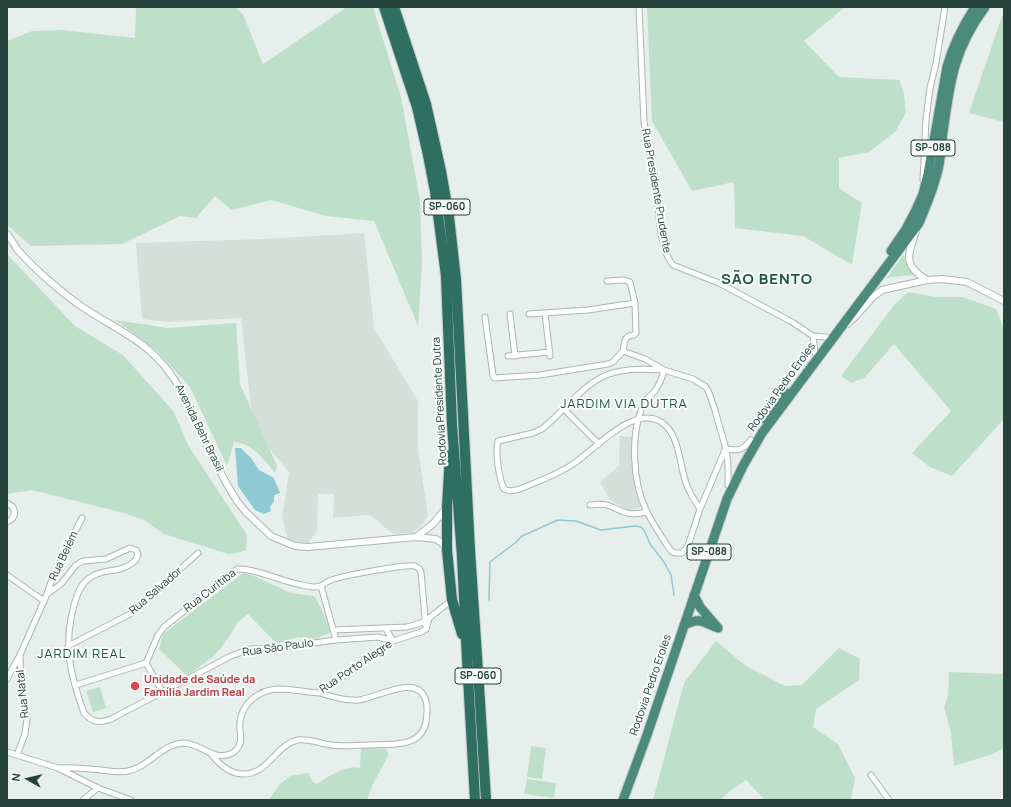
<!DOCTYPE html>
<html>
<head>
<meta charset="utf-8">
<style>
	body { margin:0 }
	#map { position:relative; width:1011px; height:807px; overflow:hidden; background:#e6efeb; font-family:Manrope,sans-serif }
	canvas { display:block }
	.frame { position:absolute; inset:0; border:8px solid #24423a; pointer-events:none }
	.north { position:absolute; left:8px; top:759px; width:40px; height:40px; -webkit-text-stroke:3px #f7fbf9; paint-order:stroke; rotate:278deg; font-size:11px; font-weight:700; line-height:16px; text-align:center; color:#24423a }
	.north::after { content:''; display:block; margin:auto; width:14px; height:18px; background:#24423a; clip-path:polygon(50% 0,100% 100%,50% 72%,0 100%) }
</style>
</head>
<body>
<div id="map">
<canvas width="1011" height="807"></canvas>
<div class="frame"></div>
<div class="north">N</div>
</div>
<script>
const g = document.querySelector('canvas').getContext('2d');
g.lineJoin = 'round';
function paint(path, color) { g.fillStyle = color; g.fill(path, 'evenodd'); }
function stroke(path, color, width, dash) { g.strokeStyle = color; g.lineWidth = width; g.lineCap = dash ? 'butt' : 'round'; g.setLineDash(dash || []); g.stroke(path); }
function label(font, color, halo, rows, align = 'center') {
  g.font = font + ' Manrope,sans-serif'; g.lineWidth = 4; g.setLineDash([]); g.textBaseline = 'middle'; g.strokeStyle = halo; g.fillStyle = color; for (const [text, x, y, turn = 0] of rows) {
    g.save(); g.translate(x, y); g.rotate((+turn || 0) * Math.PI / 180); g.textAlign = isNaN(turn) ? turn : align; if (halo) g.strokeText(text, 0, 0); g.fillText(text, 0, 0); g.restore();
  }
}
const built = new Path2D(`
	M 364,233 L 374,328 L 418,401 L 418,449 L 428,516 L 422,525 L 412,533 L 393,534 L 370,515 L 333,518 L 334,494 L 318,494 L 317,531 L 308,543 L 304,544 L 288,540 L 282,517 L 289,472 L 269,448 L 252,417 L 241,318 L 168,322 L 142,319 L 136,243 L 264,239 Z
	M 620,436 L 633,437 L 632,466 L 641,507 L 629,511 L 610,500 L 600,482 L 620,465 L 619,460 Z`);
const green = new Path2D(`
	M 136,7 L 235,7 L 243,14 L 263,64 L 347,7 L 373,7 L 401,97 L 420,200 L 422,263 L 418,326 L 374,221 L 326,216 L 271,200 L 232,210 L 215,196 L 196,218 L 180,216 L 122,244 L 31,246 L 7,225 L 7,41 L 32,31 L 62,30 L 135,38 Z
	M 647,7 L 845,7 L 804,41 L 839,77 L 899,80 L 904,93 L 906,113 L 895,132 L 869,152 L 839,158 L 839,188 L 862,203 L 852,265 L 803,236 L 735,228 L 734,182 L 692,191 L 652,121 Z
	M 1002,16 L 1004,16 L 1004,122 L 969,113 Z
	M 7,254 L 75,326 L 123,355 L 174,412 L 188,445 L 247,535 L 246,550 L 237,553 L 228,554 L 164,534 L 144,520 L 124,513 L 32,490 L 7,494 Z
	M 904,254 L 906,264 L 914,275 L 892,277 L 886,279 Z
	M 908,292 L 935,297 L 963,297 L 996,309 L 1004,330 L 1004,419 L 952,476 L 930,467 L 912,453 L 951,411 L 894,344 L 864,378 L 851,383 L 841,376 L 894,305 Z
	M 115,320 L 168,328 L 236,323 L 240,384 L 277,466 L 275,473 C 265,460 252,443 234,442 L 227,466 L 190,387 L 157,351 Z
	M 243,573 L 254,576 L 291,593 L 315,596 L 332,632 L 315,639 L 298,637 L 277,644 L 248,614 L 237,623 L 231,634 L 221,648 L 211,658 L 187,676 L 159,649 L 163,634 Z
	M 716,641 L 746,666 L 785,686 L 802,685 L 839,648 L 860,659 L 859,680 L 816,709 L 813,727 L 838,744 L 855,778 L 851,800 L 765,800 L 746,780 L 730,791 L 720,800 L 653,800 L 684,683 Z
	M 949,672 L 1004,674 L 1004,748 L 993,754 L 954,766 L 951,733 L 944,707 L 948,695 Z
	M 100,687 L 106,708 L 93,712 L 86,691 Z
	M 531,746 L 546,748 L 542,779 L 527,777 Z
	M 361,747 L 386,749 L 389,754 L 373,784 L 367,800 L 269,800 L 279,785 L 290,776 L 308,773 L 312,781 L 317,784 C 328,777 346,764 360,768 Z
	M 527,779 L 556,783 L 554,798 L 524,794 Z`);
const water = new Path2D(`
	M 235,448 L 241,448 L 251,458 L 259,470 L 274,478 L 280,493 L 274,495 L 274,501 L 270,507 L 271,511 L 264,514 L 255,510 L 238,486 Z`);
const stream = new Path2D(`
	M 489,600 L 490,562 L 515,543 L 522,536 L 558,520 L 576,521 L 601,530 L 635,526 L 641,527 L 644,530 L 650,544 L 664,562 L 671,575 L 674,595`);
const minor = new Path2D(`
	M 639,7 L 644,122 L 655,183 L 661,234 L 666,253 L 670,261 L 673,265 L 683,269 L 719,283 L 792,322 L 813,336 L 826,337
	M 923,180 L 926,119 L 930,88 L 936,63 L 945,7
	M 607,281 L 624,280 L 630,282 L 635,303 L 636,333 L 634,335 C 623,336 625,342 623,351
	M 545,313 L 550,356
	M 510,314 L 515,356
	M 529,314 L 588,310 L 635,303
	M 485,317 L 493,375 L 494,378 L 540,375 L 608,364 L 613,362 L 623,351 L 645,359 L 664,370 L 693,379 L 706,387 L 709,393 L 714,407 L 726,449 L 728,464 L 728,485
	M 813,336 L 815,353
	M 508,356 L 550,352
	M 664,370 C 646,369 627,368 609,374 C 585,382 562,413 542,429 L 533,433 L 498,441 C 495,452 499,479 504,489 C 511,493 520,489 527,486 C 544,479 561,473 576,462 C 597,447 634,405 661,422 C 680,434 679,464 686,483 C 689,492 694,500 700,509
	M 664,370 C 662,378 660,385 654,392 C 651,396 646,398 644,403 C 630,433 632,482 647,512 C 654,526 663,539 671,551 L 675,553 L 682,553 L 688,546 L 700,509 L 725,450
	M 564,409 L 599,444
	M 726,449 C 740,451 742,450 751,440
	M 7,503 L 13,507 C 16,514 14,519 7,522
	M 590,505 C 611,502 610,508 627,513 C 633,515 641,513 647,512
	M 7,575 L 44,601
	M 47,594 L 61,584 L 76,565 L 83,561 L 106,559 L 130,548 L 136,550 L 138,554 L 136,560 C 120,575 105,567 91,577 C 81,583 77,594 74,605 C 63,644 70,675 84,713 C 92,722 99,724 111,719 L 231,656 L 250,649 L 277,648 L 336,640 L 378,637 L 393,641
	M 386,629 L 393,641
	M 334,630 L 407,627 L 424,622 L 452,600
	M 336,640 L 321,586 C 324,584 326,582 329,581 C 339,576 406,564 415,566 C 418,567 420,569 421,572 L 426,629
	M 68,646 L 132,613 L 198,553
	M 146,663 L 162,691
	M 7,679 L 20,655 L 47,594 L 53,576 L 82,518
	M 76,685 L 146,663 L 158,635 L 164,627 L 237,569 C 256,568 282,582 302,585 C 309,587 314,588 321,586
	M 7,752 L 58,768 L 98,788 L 131,800
	M 211,754 C 219,764 229,774 243,774 C 268,775 276,744 298,740 C 310,738 320,744 331,745 C 343,747 355,745 367,745 C 388,744 421,749 426,722 C 427,715 428,707 426,701 C 418,672 377,698 359,700 C 346,701 332,697 320,693
	M 17,755 L 25,734 L 27,719 L 21,682 L 20,656
	M 58,768 C 73,767 86,769 101,770 C 109,771 119,773 128,771 C 149,767 161,744 184,743 C 200,743 213,761 230,754 C 234,753 239,748 240,743 C 242,737 239,729 240,722 C 242,703 259,690 278,689 C 290,689 307,692 320,693 L 393,641 L 421,632 L 426,629 L 429,619
	M 871,775 L 889,800
	M 83,800 L 98,788`);
const tertiary = new Path2D(`
	M 916,231 C 908,255 902,265 927,280
	M 7,234 C 11,239 14,244 17,249 C 33,268 63,294 84,308 C 106,323 131,334 151,352 C 161,361 169,371 176,382 L 225,481 L 237,501 L 245,511 L 271,536 L 295,546 L 308,547 L 416,537 L 436,539 L 442,543 L 447,549
	M 847,324 L 854,318 L 872,298 L 882,290 L 927,280 L 942,279 L 967,282 L 1004,301
	M 416,537 L 433,524 L 446,508`);
const trunk = new Path2D(`
	M 891,251 L 906,229 L 916,210 L 923,194 L 928,174 L 947,67 C 953,45 963,26 975,7
	M 765,419 L 785,392
	M 694,595 L 700,607 L 718,628
	M 684,625 C 698,618 701,620 715,627
	M 623,800 L 647,735 L 727,499 L 743,466 L 762,433 L 919,223 C 925,208 932,193 936,177 C 941,163 941,147 943,132 C 950,81 954,49 985,7`);
const motorway = new Path2D(`
	M 384,7 L 417,107 L 428,155 L 435,191 L 446,276 L 452,425 L 462,556 L 467,659 L 475,800
	M 394,7 L 426,104 L 441,171 L 449,217 L 456,280 L 470,551 L 480,702 L 486,800
	M 450,455 L 447,507 L 447,550 L 452,600 L 462,634`);
const markers = [
	[135,686,5,"#e0444e"]
];
const shields = [
	[933,148,44],
	[447,207,46],
	[709,552,44],
	[478,676,46]
];
const shieldNames = [
	["SP-088",933,148],
	["SP-060",447,207],
	["SP-088",709,552],
	["SP-060",478,676]
];
const streetNames = [
	["Rua Presidente Prudente",656,191,80],
	["Rodovia Pedro Eroles",782,387,-54],
	["Rodovia Presidente Dutra",440,401,-93],
	["Avenida Behr Brasil",199,428,64],
	["Rua Belém",64,556,-65],
	["Rua Salvador",156,591,-41],
	["Rua Curitiba",210,591,-38],
	["Rua São Paulo",278,648,-8],
	["Rua Porto Alegre",356,667,-34],
	["Rodovia Pedro Eroles",651,685,-71],
	["Rua Natal",23,694,-96]
];
const healthNames = [
	["Unidade de Saúde da",144,680],
	["Família Jardim Real",144,693]
];
const quarterNames = [
	["JARDIM VIA DUTRA",624,404],
	["JARDIM REAL",82,654]
];
const districtNames = [
	["SÃO BENTO",767,280]
];
paint(built, '#d4dfda');
paint(green, '#bfe0c8');
paint(water, '#8ec9d4');
stroke(stream, '#8ec9d4', 1.5);
stroke(minor, '#a8b8b2', 7);
stroke(tertiary, '#a8b8b2', 8);
stroke(trunk, '#c2cac8', 11);
stroke(motorway, '#c2cac8', 12);
stroke(minor, '#fff', 5);
stroke(tertiary, '#fff', 6);
stroke(trunk, '#4c8a7c', 9);
stroke(motorway, '#2f6f62', 10);
for (const [x, y, r, color] of markers) { const dot = new Path2D(); dot.arc(x, y, r, 0, 2 * Math.PI); g.fillStyle = color; g.fill(dot); stroke(dot, '#f7fbf9', 1.5); }
for (const [x, y, w] of shields) { const box = new Path2D(); box.roundRect(x - w / 2, y - 8, w, 16, 3); g.fillStyle = '#f7fbf9'; g.fill(box); stroke(box, '#24423a', 1); }
label('bold 10px', '#24423a', null, shieldNames);
label('11px', '#24423a', '#f7fbf9', streetNames);
label('bold 11px', '#be3a42', '#f7fbf9', healthNames, 'left');
g.letterSpacing = '1px';
label('13px', '#1f5548', '#f7fbf9', quarterNames);
g.letterSpacing = '0px';
g.letterSpacing = '1px';
label('bold 15px', '#1f5548', '#f7fbf9', districtNames);
g.letterSpacing = '0px';
</script>
</body>
</html>
